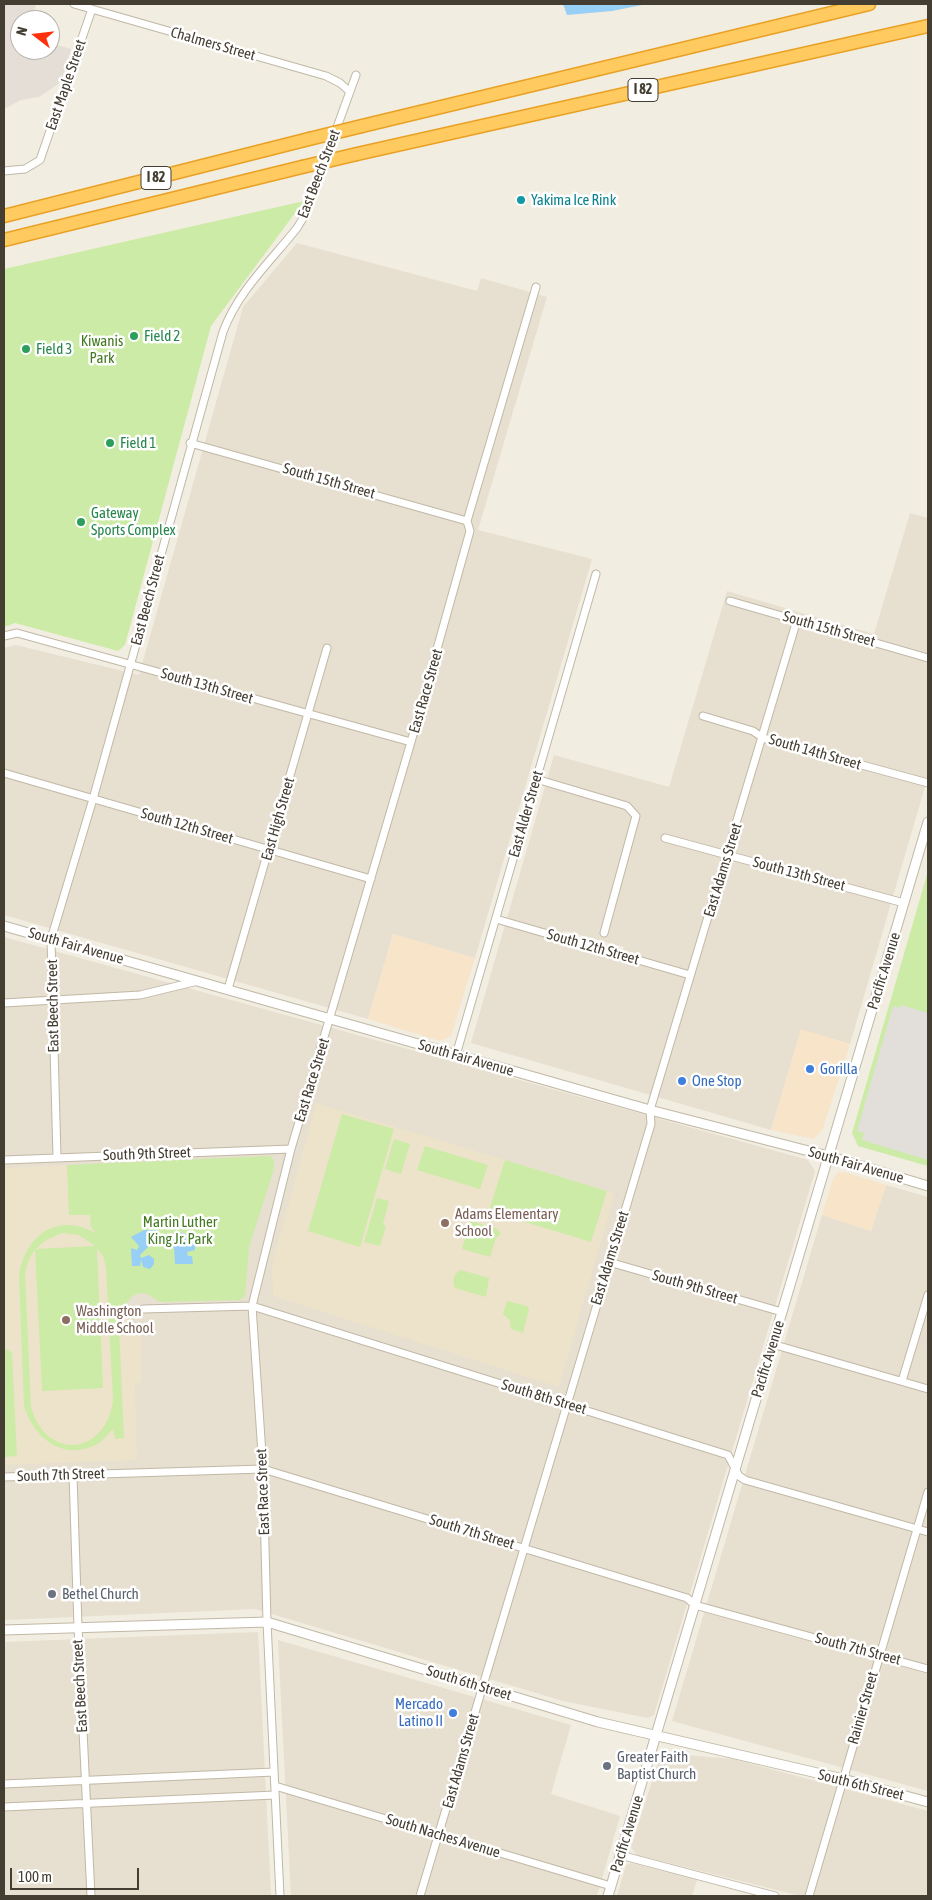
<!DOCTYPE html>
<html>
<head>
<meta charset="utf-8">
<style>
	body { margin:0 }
	#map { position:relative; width:932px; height:1900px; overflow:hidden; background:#f2ede1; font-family:"Asap Condensed",sans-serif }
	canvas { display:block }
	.frame { position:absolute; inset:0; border:5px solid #443d32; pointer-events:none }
	.north { position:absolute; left:10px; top:10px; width:50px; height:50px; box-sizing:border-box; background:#fff; border:1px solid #b4b1ad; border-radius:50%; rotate:286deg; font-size:14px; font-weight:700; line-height:20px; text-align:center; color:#443d32 }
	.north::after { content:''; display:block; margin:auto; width:18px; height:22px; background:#ff300c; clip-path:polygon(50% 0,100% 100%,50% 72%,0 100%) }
	.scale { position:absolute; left:10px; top:1868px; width:129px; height:22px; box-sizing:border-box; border:2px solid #443d32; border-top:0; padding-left:6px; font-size:15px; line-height:18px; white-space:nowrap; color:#443d32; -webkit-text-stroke:4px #fff; paint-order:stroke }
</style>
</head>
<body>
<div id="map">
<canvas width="932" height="1900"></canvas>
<div class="frame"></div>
<div class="north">N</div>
<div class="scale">100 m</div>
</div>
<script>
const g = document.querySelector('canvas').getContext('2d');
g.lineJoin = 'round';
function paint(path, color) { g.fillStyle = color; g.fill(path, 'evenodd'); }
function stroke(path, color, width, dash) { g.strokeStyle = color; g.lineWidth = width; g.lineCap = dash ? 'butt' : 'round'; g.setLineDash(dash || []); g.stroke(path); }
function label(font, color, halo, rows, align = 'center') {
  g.font = font + ' "Asap Condensed",sans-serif'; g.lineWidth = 5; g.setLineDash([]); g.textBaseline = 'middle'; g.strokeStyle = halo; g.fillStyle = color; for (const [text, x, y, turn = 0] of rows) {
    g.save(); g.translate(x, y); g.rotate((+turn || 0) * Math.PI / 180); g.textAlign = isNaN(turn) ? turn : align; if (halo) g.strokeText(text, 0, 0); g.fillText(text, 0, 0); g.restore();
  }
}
const residential = new Path2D(`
	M 297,243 L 477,291 L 481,278 L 547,297 L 478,530 L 592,559 L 475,958 L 393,934 L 368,1019 L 4,915 L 4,648 L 16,645 L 139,675 L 243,307 Z
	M 910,513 L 928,518 L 928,776 L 850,1044 L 801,1030 L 771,1130 L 471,1043 L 554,755 L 669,787 L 727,591 L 874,634 ZM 565,931 L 624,947 L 619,961 L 560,945 Z
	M 4,937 L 808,1160 L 815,1171 L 654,1715 L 648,1718 L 563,1701 L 255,1609 L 4,1620 Z
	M 886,1185 L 928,1197 L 928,1791 L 672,1721 L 822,1215 L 871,1231 Z
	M 258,1632 L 271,1896 L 4,1896 L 4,1642 Z
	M 278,1640 L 571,1725 L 551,1794 L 620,1816 L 597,1896 L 291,1896 Z
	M 661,1753 L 733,1759 L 928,1811 L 928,1896 L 801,1896 L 637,1855 L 631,1847 Z
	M 631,1863 L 697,1880 L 692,1896 L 617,1896 L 626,1865 Z`);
const commercial = new Path2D(`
	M 393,934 L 475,958 L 451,1036 L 440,1041 L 368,1019 Z
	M 801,1029 L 850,1044 L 822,1131 L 813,1139 L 771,1130 Z
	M 839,1172 L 845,1172 L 886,1185 L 871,1231 L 822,1215 L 833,1179 Z`);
const industrial = new Path2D(`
	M 4,4 L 36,4 L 33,20 L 20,20 L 20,50 L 50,50 L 50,43 L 71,49 L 61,82 L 39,97 L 21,100 L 4,109 Z`);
const education = new Path2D(`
	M 316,1103 L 615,1193 L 559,1387 L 273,1296 L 272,1266 L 275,1253 Z
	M 67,1165 L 69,1215 L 90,1215 L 106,1244 L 118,1301 L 132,1326 L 142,1332 L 141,1383 L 135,1383 L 137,1460 L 4,1465 L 4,1168 Z`);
const green = new Path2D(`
	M 304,201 L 211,326 L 125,645 L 118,651 L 15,623 L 4,627 L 4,269 Z
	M 928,871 L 928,1166 L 858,1146 L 852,1133 Z
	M 342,1114 L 394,1129 L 360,1247 L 308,1231 Z
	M 394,1139 L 410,1144 L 401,1174 L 385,1169 Z
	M 425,1146 L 488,1165 L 480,1189 L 417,1170 Z
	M 270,1156 L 274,1160 L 274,1169 L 249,1247 L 245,1296 L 240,1300 L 160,1302 L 148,1294 L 139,1293 L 132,1296 L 126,1304 L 125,1314 L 118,1303 L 124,1438 L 115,1439 L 113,1429 C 109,1433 104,1439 99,1443 C 65,1463 34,1439 24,1406 L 19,1276 C 23,1245 46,1217 81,1227 C 86,1228 91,1231 96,1233 L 91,1227 L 90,1215 L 69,1215 L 67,1165 ZM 63,1233 L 79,1235 L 95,1246 L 35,1249 L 42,1391 L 103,1388 L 97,1249 L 103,1256 L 106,1268 L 113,1400 C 106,1456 46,1461 31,1407 L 25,1274 C 29,1251 41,1240 63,1233 Z
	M 505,1160 L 607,1191 L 591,1242 L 489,1211 Z
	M 377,1198 L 389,1201 L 383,1224 L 386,1226 L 380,1246 L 364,1242 Z
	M 470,1221 L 496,1228 L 501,1234 L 496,1238 L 490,1257 L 462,1249 Z
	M 461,1270 L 489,1278 L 486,1297 L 455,1288 C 452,1280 453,1274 461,1270 Z
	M 507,1301 L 527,1306 L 529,1309 L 523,1333 L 511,1329 L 510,1320 L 503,1314 Z
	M 4,1347 L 12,1353 L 17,1456 L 4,1457 Z`);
const parking = new Path2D(`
	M 901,1005 L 928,1013 L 928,1160 L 862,1140 L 864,1133 L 857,1131 L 893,1006 L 900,1008 Z`);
const water = new Path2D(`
	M 563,4 L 647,4 L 612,11 L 567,15 Z
	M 144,1230 L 157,1230 L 154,1241 L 140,1255 L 141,1258 L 149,1255 L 154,1259 L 154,1264 L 150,1269 L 143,1267 L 141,1260 L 140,1266 L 132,1266 L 131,1248 L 137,1250 L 139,1246 L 131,1237 Z
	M 177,1232 L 187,1234 L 188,1241 L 195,1241 L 195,1250 L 187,1252 L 188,1256 L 192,1256 L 193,1264 L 175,1264 L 174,1248 L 169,1247 L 167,1242 L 168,1237 L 177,1234 Z`);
const minor = new Path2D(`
	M 74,4 L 326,76 L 340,83 L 349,91
	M 4,171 L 25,169 L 40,160 L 92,9
	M 190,443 L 467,521
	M 730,601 L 928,658
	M 4,636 L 17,633 L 411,742
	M 703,716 L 753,731 L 763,738 L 928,783
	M 4,773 L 371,879
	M 536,779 L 627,806 L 636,816 L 604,933
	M 665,838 L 904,903
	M 496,919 L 690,975
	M 228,989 L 327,648
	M 4,1003 L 140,995 L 198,981
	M 456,1055 L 596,574
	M 57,1157 L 51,939 L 93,799 L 223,332 C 238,291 271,261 297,228 L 305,215 L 356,75
	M 4,1160 L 291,1149
	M 609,1262 L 782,1312
	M 143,1309 L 252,1306 L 728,1455 L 739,1476 L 745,1480 L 928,1532
	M 772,1344 L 928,1389
	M 902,1381 L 928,1295
	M 73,1475 L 78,1627 L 91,1896
	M 4,1477 L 263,1469 L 687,1598 L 695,1605 L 928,1669
	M 4,1784 L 274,1772
	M 275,1786 L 611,1886
	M 4,1807 L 275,1795
	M 620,1855 L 775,1896
	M 280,1896 L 267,1622 L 263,1469 L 252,1306 L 291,1149 L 411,742 L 470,531 L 467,521 L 536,287
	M 420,1896 L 651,1124 L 650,1110 L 797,620
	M 809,1896 L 928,1492`);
const tertiary = new Path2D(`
	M 4,926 L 650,1110 L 828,1156 L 928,1186
	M 4,1630 L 267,1622 L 598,1722 L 843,1779 L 928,1802
	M 608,1896 L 928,822`);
const motorway = new Path2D(`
	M 362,126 L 869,4
	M 357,154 L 928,26
	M 4,216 L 309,139
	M 4,240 L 302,167`);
const motorwayBridge = new Path2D(`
	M 309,139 L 362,126
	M 302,167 L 357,154`);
const markers = [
	[521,200,5,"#0f9aa8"],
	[134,336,5,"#2e9e5b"],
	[26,349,5,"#2e9e5b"],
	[110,443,5,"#2e9e5b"],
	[81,522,5,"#2e9e5b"],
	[810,1069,5,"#3f7fe0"],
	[682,1081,5,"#3f7fe0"],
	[445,1223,5,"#8d6e63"],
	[66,1320,5,"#8d6e63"],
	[52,1594,5,"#6b7280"],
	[453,1713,5,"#3f7fe0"],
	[607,1766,5,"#6b7280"]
];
const shields = [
	[643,90,30],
	[156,178,30]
];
const shieldNames = [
	["I 82",643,90],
	["I 82",156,178]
];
const streetNames = [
	["Chalmers Street",213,44,16],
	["East Maple Street",66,85,-71],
	["East Beech Street",319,174,-69],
	["South 15th Street",329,481,16],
	["East Beech Street",148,600,-75],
	["South 15th Street",829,629,16],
	["South 13th Street",207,686,16],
	["East Race Street",426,691,-74],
	["South 14th Street",815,752,16],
	["East Alder Street",526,814,-74],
	["East High Street",278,819,-74],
	["South 12th Street",187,826,16],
	["East Adams Street",723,870,-73],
	["South 13th Street",799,874,15],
	["South Fair Avenue",76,946,16],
	["South 12th Street",593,947,16],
	["Pacific Avenue",884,971,-73],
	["East Beech Street",53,1006,-91],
	["South Fair Avenue",466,1058,16],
	["East Race Street",312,1080,-73],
	["South 9th Street",147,1154,-2],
	["South Fair Avenue",856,1165,16],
	["East Adams Street",610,1258,-73],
	["South 9th Street",695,1287,16],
	["Pacific Avenue",768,1359,-73],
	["South 8th Street",544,1397,17],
	["South 7th Street",61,1475,-2],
	["East Race Street",263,1492,-92],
	["South 7th Street",472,1532,17],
	["South 7th Street",858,1649,15],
	["South 6th Street",469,1683,17],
	["East Beech Street",80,1686,-93],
	["Rainier Street",863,1708,-74],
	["East Adams Street",461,1761,-74],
	["South 6th Street",861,1785,14],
	["Pacific Avenue",627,1834,-73],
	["South Naches Avenue",443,1836,17]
];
const cultureNames = [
	["Yakima Ice Rink",531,200]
];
const leisureNames = [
	["Field 2",144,336],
	["Field 3",36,349],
	["Field 1",120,443],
	["Gateway",91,513],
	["Sports Complex",91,530]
];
const parkNames = [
	["Kiwanis",102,341],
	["Park",102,358],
	["Martin Luther",180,1222],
	["King Jr. Park",180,1239]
];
const shopNames = [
	["Gorilla",820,1069],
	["One Stop",692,1081],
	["Mercado",443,1704,"right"],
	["Latino II",443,1721,"right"]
];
const educationNames = [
	["Adams Elementary",455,1214],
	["School",455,1231],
	["Washington",76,1311],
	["Middle School",76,1328]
];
const worshipNames = [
	["Bethel Church",62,1594],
	["Greater Faith",617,1757],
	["Baptist Church",617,1774]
];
paint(residential, '#e7dfcf');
paint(commercial, '#f7e4c9');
paint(industrial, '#e4ded7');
paint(education, '#ede3ca');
paint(green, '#cceba6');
paint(parking, '#e2dfdb');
paint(water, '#97cff6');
stroke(minor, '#c1b8a6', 9);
stroke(tertiary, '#c1b8a6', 11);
stroke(motorway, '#e9a124', 15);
stroke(minor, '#fff', 7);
stroke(tertiary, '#fff', 9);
stroke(motorway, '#ffca60', 12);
stroke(motorwayBridge, '#e9a124', 15, []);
stroke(motorwayBridge, '#ffca60', 12);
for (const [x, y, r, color] of markers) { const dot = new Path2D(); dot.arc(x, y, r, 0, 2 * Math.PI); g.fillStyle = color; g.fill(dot); stroke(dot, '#fff', 2); }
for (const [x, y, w] of shields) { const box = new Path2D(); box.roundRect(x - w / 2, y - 11.5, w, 23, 4); g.fillStyle = '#fff'; g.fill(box); stroke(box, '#443d32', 1); }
label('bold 14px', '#443d32', null, shieldNames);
label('15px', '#443d32', '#fff', streetNames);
label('15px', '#0d838f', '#fff', cultureNames, 'left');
label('15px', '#27864d', '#fff', leisureNames, 'left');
label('15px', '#437921', '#fff', parkNames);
label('15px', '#366cbe', '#fff', shopNames, 'left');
label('15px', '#785e54', '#fff', educationNames, 'left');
label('15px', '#5b616d', '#fff', worshipNames, 'left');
</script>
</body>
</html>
